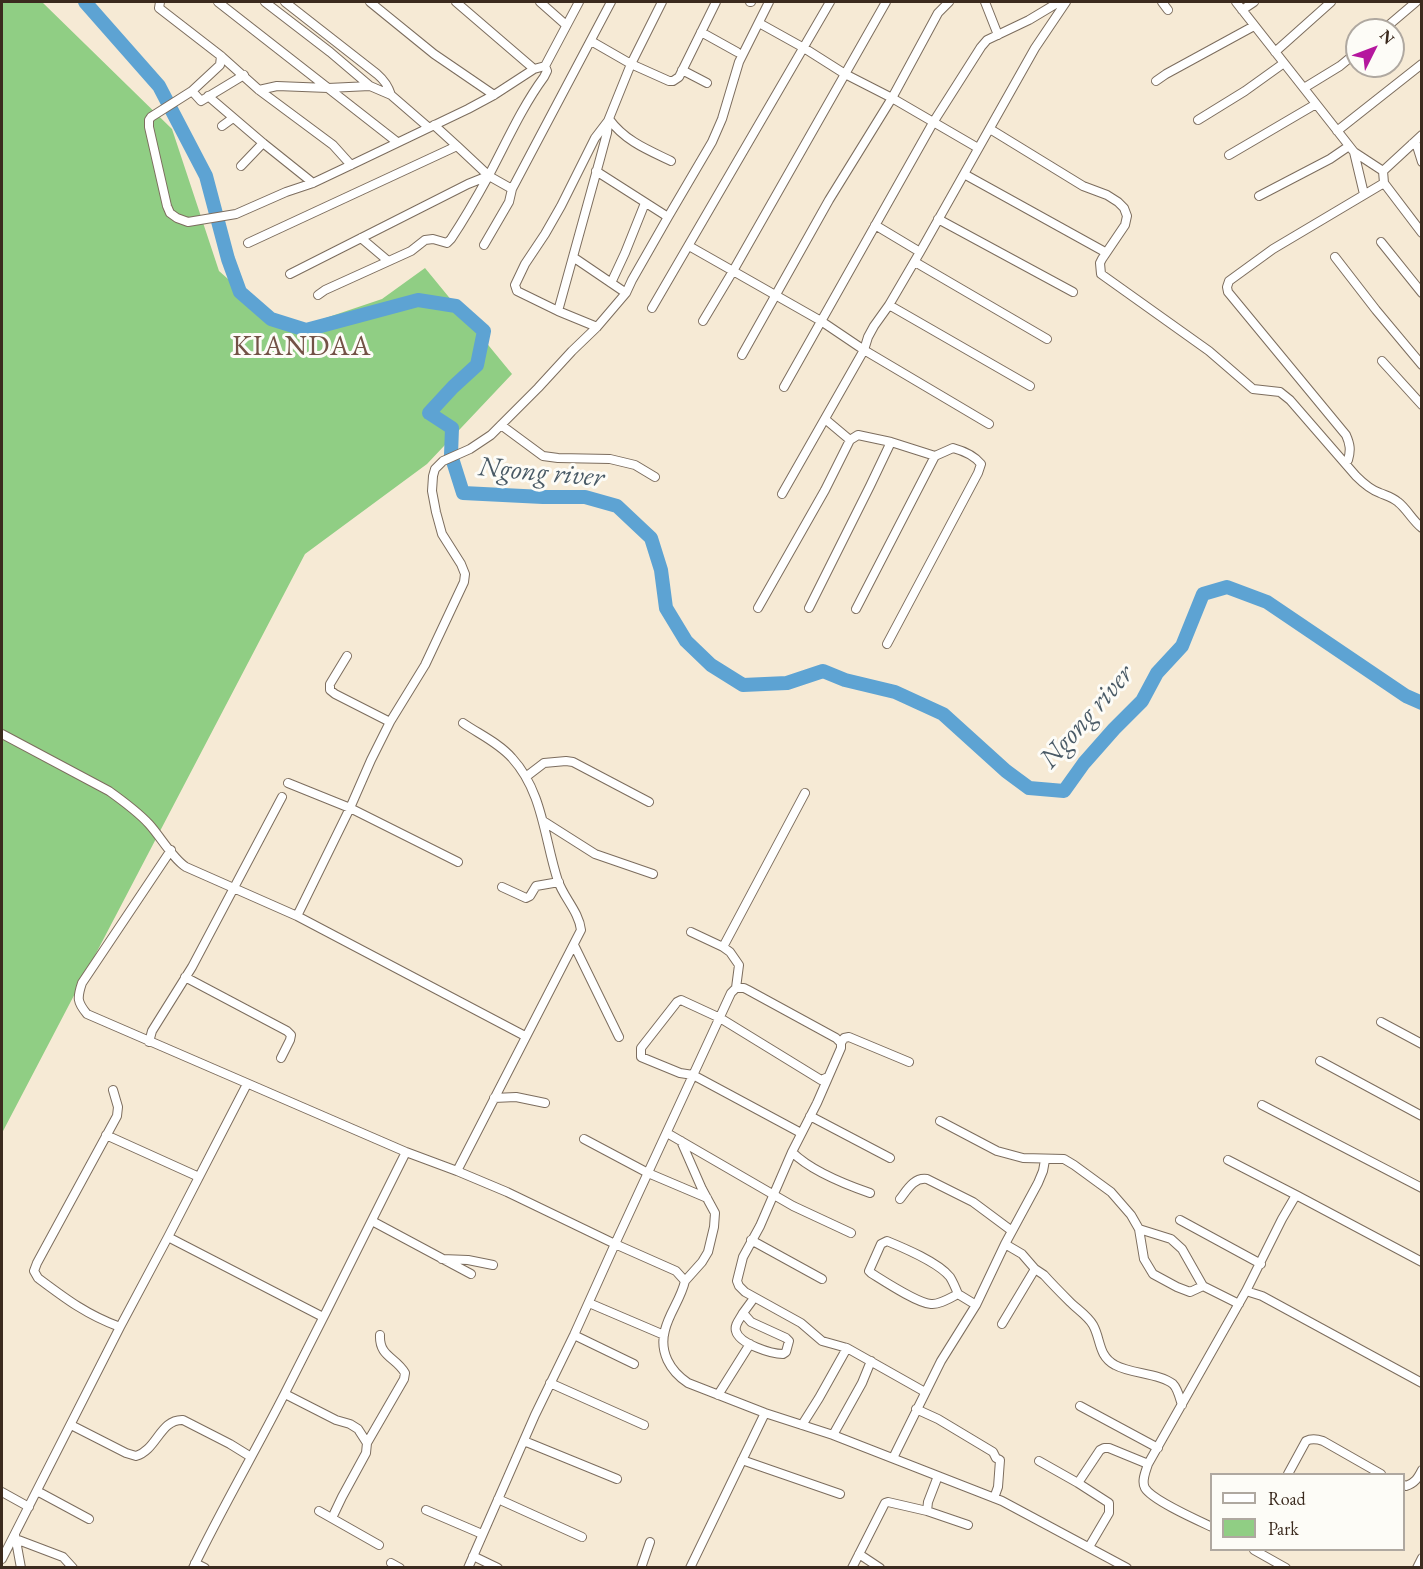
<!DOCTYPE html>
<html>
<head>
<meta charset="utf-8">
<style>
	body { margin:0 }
	#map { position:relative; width:1423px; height:1569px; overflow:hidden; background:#f6ead5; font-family:"EB Garamond",serif }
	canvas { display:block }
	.frame { position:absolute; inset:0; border:3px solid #3b2a1e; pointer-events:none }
	.legend { position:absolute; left:1210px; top:1473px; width:195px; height:78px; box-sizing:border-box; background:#fdfcf7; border:2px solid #afa8a0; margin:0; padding:8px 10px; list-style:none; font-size:18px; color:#3b2a1e }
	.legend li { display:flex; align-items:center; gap:12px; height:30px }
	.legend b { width:30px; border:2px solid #afa8a0 }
	.north { position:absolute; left:1345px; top:18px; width:60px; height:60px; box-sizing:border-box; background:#fdfcf7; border:2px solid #afa8a0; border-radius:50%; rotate:48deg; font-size:16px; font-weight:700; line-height:24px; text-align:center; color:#3b2a1e }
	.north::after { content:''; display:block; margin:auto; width:21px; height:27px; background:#b5179e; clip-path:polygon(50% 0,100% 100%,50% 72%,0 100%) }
</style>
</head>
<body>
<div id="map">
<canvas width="1423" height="1569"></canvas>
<div class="frame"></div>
<ul class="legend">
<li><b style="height:8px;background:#fff"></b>Road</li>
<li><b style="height:16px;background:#90ce84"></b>Park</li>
</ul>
<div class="north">N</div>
</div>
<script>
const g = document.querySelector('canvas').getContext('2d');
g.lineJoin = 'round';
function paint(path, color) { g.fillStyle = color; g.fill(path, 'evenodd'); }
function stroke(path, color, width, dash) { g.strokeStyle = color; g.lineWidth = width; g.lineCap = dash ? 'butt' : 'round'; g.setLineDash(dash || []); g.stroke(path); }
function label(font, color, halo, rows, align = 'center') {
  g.font = font + ' "EB Garamond",serif'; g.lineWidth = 6; g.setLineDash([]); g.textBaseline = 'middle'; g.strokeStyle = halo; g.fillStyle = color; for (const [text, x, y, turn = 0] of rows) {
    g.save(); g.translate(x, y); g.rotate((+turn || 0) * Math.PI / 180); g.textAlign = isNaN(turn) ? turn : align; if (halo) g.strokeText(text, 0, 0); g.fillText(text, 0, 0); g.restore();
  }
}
const green = new Path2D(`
	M 2,2 L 42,2 L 172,129 L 219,271 L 287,331 L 382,299 L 425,268 L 512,374 L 427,464 L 305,554 L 2,1133 Z`);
const river = new Path2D(`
	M 85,2 L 159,86 L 206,176 L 228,259 L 240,292 L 271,319 L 306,330 L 418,300 L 456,306 L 484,331 L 477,365 L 453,387 L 429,413 L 452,428 L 451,455 L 463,493 L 543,497 L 585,497 L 617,506 L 651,538 L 661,570 L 666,608 L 686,641 L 711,665 L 743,685 L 787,683 L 823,671 L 845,680 L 895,692 L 943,714 L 1006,771 L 1029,788 L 1064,791 L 1084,763 L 1114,729 L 1142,701 L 1157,673 L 1182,646 L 1203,594 L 1227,587 L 1267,602 L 1406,696 L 1422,703`);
const minor = new Path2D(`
	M 160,2 L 159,8 L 221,56 L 259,90 L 333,145 L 351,165
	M 218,2 L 397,142
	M 265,2 L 330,52 L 370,86 L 391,95 L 428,127
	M 285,2 L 377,74 C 384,80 388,85 391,95
	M 370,2 L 434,54 L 494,95
	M 456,2 L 534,69
	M 540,2 L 566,25
	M 750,2 L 751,2
	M 985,2 L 998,35
	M 1162,2 L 1168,10
	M 1236,2 L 1354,152 L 1383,171 L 1384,183 L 1422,233
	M 1242,10 L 1254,2
	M 759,23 L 804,48 L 845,74 L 892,98 L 978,148
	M 1383,30 L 1416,2
	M 701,32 L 737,52
	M 591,41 L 631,64 L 669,81 L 673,81 L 679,77 L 716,2
	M 1275,52 L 1331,2
	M 221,56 L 220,65 L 192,91 L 151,117 L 149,120 L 149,127 L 167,206 L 170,213 L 177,218 L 188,222 L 236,214 L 286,192 L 313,183 L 351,165 L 468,109 L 494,95 L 534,69 L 545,66
	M 682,70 L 707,83
	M 1156,81 L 1166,74 L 1254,26
	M 1304,88 L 1340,66 L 1357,52
	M 259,90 L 277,86 L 328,88 L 370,86
	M 192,91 L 201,101 L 244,75
	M 208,96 L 263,143 L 313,183
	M 609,119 C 625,141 648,150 671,161
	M 1198,120 L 1245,91 L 1284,63
	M 434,125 L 457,146
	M 222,126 L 233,118
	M 990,129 L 1083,186 L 1107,195 L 1118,202 L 1124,208 L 1127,216 L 1125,225 L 1102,259 L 1100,263 L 1101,274 L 1209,351 L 1253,389 L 1280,392 L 1290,400 L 1356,476 C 1363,483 1371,490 1380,493 C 1387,496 1392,497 1398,502 C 1407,509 1412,520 1422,528
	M 1337,131 L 1422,64
	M 1412,144 L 1417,146 L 1422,162
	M 1354,152 L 1364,194
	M 1229,155 L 1316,104
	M 241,166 L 263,143
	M 596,171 L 668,217
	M 1383,171 L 1422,135
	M 964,174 L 1105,252
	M 1259,196 L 1330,159 L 1349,146
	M 938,219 L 1073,292
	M 875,225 L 920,252
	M 361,238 L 387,260
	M 1381,242 L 1422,293
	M 248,243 L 457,146 L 489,176 L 512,189
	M 484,245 L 509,202 L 512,189 L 611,2
	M 689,246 L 821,321 L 864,350 L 989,424
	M 573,257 L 626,293
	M 1335,257 L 1376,310 L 1422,365
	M 915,262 L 1047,339
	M 290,274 L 468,184 L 488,176
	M 611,283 L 625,253 L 645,203
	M 318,295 L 325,290 L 411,251 L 425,240 L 433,239 L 447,243 L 451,239 C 465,218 477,197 489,175 C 507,141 522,107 544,77 L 547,71 L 545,66 L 579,2
	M 889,305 L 1030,386
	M 652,308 L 830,2
	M 558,311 L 600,159 L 607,133 L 608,122
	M 703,321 L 733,271 L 886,2
	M 597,327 L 558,311 L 517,291 L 515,285 L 525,264 L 545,234 L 561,206 L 595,138 L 608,121 L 631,64 L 662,2
	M 742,355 L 829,200 L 892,98 L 938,13 L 949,2
	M 1382,361 L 1422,405
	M 784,387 L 934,121 L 981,47 L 987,40 L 1029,20 L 1059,2
	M 825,419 L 850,440 L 858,435 L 891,442 L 935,456 L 953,448 C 964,451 974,455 981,464 L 978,473 L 887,644
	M 501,425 L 543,456 L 558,458 L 610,459 L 635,465 L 655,477
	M 1348,460 C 1351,450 1350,444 1346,435 L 1228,292 L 1227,287 L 1229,281 L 1273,249 L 1384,183
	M 782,494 L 864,350 L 868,337 L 874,326 L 889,305 L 920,252 L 1035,48 L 1066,2
	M 758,608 L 825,490 L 850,440
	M 809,608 L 870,486 L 891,442
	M 856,609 L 935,456
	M 347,656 L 330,684 L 330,690 L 335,694 L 390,722
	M 2,734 L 109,791 C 123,801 137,811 149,824 C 160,836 173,859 186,867 L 297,916 L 525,1036
	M 527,776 L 544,763 L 566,761 L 573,762 L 649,802
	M 288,783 L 350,808 L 458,862
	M 543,821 L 595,854 L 653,874
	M 171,850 L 82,983 C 77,998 77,1002 87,1014 L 406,1152 L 457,1171 L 507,1192 L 615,1244 L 676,1271 L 685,1281 C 681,1299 669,1313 665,1330 C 659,1352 670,1371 688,1383 L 765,1413 L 833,1435 L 1002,1501 L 1127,1568
	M 502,887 L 526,898 L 530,896 L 536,886 L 559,882
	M 297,916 L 350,808 L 371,760 L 390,722 L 425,665 L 464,582 L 465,574 L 461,564 L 442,534 L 436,512 L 432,491 L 433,476 L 435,469 L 443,461 L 470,449 L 491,435 L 538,388 L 572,351 L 597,327 L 626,293 L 632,280 L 668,217 L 712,142 L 722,119 L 739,62 L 769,2
	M 691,932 L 723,947
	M 574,945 L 619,1037
	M 185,977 L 287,1031 L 291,1035 L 290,1040 L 281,1058
	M 736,988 L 739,965 L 730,952 L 723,947 L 805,793
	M 1381,1022 L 1422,1044
	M 149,1042 L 152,1031 L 192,967 L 282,797
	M 841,1043 L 844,1038 L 849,1037 L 909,1062
	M 1320,1061 L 1422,1116
	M 113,1090 L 118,1107 L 117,1116 L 37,1263 L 34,1271 L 38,1278 C 66,1299 87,1315 120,1327
	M 494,1098 L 516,1097 L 545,1103
	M 1262,1105 L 1422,1188
	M 810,1116 L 890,1158
	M 940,1121 L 997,1151 L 1023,1158 L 1064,1159 L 1074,1165 L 1111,1192 L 1131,1215 L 1139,1229 L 1144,1259 L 1153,1274 L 1177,1287 L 1190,1292 L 1203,1286 L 1239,1304
	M 667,1133 L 793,1206 L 851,1233
	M 801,1133 L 693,1075 L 680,1073 L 641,1057 L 641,1048 L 677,1002 L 681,1000 L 720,1018 L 821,1080 L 828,1077
	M 106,1135 L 199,1177
	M 584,1139 L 648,1173 L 707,1198
	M 681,1141 L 702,1189 L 715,1213 L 714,1227 L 708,1252 L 702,1262 L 685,1281
	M 792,1152 C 811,1171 844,1184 870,1193
	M 1228,1160 L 1296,1195
	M 457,1171 L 581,930 C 579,912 564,898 558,881 C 544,838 543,792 512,758 C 499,743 479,734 463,723
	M 900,1199 C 907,1190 914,1177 927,1179 L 973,1202 L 1012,1231
	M 1180,1220 L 1261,1264
	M 372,1221 L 471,1274
	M 1139,1229 L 1171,1239 L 1182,1249 L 1203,1286
	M 168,1237 L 323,1317
	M 751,1240 L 822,1279
	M 887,1241 C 904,1248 938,1262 950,1277 C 953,1282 956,1289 958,1294 C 950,1298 939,1305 931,1304 C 917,1303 884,1281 871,1273 L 869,1271 L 881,1244 Z
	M 1005,1244 L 1022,1254 L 1035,1269 L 1044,1275 C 1052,1284 1061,1293 1070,1302 C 1077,1309 1088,1316 1093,1325 C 1101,1339 1098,1356 1115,1365 C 1131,1374 1159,1373 1173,1384 C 1178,1389 1180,1399 1182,1405
	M 442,1259 L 468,1260 L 493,1265
	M 1246,1291 L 1282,1219 L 1296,1195 L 1422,1262
	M 958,1294 L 976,1305
	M 589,1303 L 664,1335
	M 743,1313 L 751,1322 L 786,1338 L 789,1341 L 786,1352 L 783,1354 C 772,1354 739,1344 736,1331 C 734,1325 740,1319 743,1313 L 754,1298
	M 1002,1324 L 1035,1269
	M 574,1335 L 634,1364
	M 550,1383 L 644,1425
	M 285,1394 L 336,1420 L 350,1424 L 358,1429 L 367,1443 L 366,1453 L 342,1497 L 332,1518
	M 718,1395 L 750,1344
	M 1080,1406 L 1158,1448
	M 916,1409 L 938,1419 L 993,1452 L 996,1458 L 1000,1460 L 998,1487 L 994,1498
	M 71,1425 L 126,1453 L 136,1456 C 157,1450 160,1419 183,1420 L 230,1444 L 251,1457
	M 802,1425 L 819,1398 L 847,1348
	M 833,1435 L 862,1383 L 871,1361
	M 524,1441 L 617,1479
	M 367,1443 L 404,1379 L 405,1373 C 396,1357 379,1357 380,1335
	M 893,1458 L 941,1361 L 976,1305 L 1005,1244 L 1038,1183 L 1043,1171 L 1045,1160
	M 742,1460 L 840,1494
	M 1039,1461 L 1078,1483 L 1109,1503 L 1109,1513 L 1089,1547
	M 1288,1474 L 1306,1441 C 1312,1438 1317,1439 1323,1441 L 1381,1474
	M 1078,1483 L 1100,1450 L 1104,1448 L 1109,1448 L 1148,1464
	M 1404,1485 L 1406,1486 C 1415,1483 1418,1478 1422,1470
	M 37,1491 L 89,1519
	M 2,1492 L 29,1507
	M 498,1499 L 582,1537
	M 426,1510 L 482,1534
	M 319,1511 L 379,1545
	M 927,1511 L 928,1502 L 938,1476
	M 1212,1527 C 1197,1520 1152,1500 1145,1488 C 1141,1481 1146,1471 1148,1464 L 1246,1291 L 1262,1296 L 1422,1383
	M 15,1535 L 21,1568
	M 13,1538 L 63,1557 L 73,1568
	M 1254,1550 L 1286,1568
	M 859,1554 L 880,1568
	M 473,1556 L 498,1568
	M 2,1559 L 120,1327 L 168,1237 L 247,1084
	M 195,1563 L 205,1568
	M 391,1563 L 400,1568
	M 193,1568 C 222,1508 255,1452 285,1393 C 326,1313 366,1232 406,1152
	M 468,1568 L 535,1415 L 574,1335 L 615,1244 L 731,993 L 736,988 L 744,988 L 748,990 L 836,1038 L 841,1043 L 841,1048 L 817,1103 L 792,1152 L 760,1226 L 743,1257 L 737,1281 L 739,1286 L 745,1292 L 801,1323 L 822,1341 L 847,1348 L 925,1392
	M 641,1568 L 650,1542
	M 690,1568 L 765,1413
	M 852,1568 L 885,1503 L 888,1502 L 927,1511 L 968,1525
	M 1417,1568 L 1422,1558`);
const neighbourhoodNames = [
	["KIANDAA",302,347]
];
const waterNames = [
	["Ngong river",541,473,5],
	["Ngong river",1087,717,-49]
];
paint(green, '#90ce84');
stroke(river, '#5da3d3', 14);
stroke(minor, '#7c6d5e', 10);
stroke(minor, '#fff', 8);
g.letterSpacing = '1.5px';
label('28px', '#735246', '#fdfcf7', neighbourhoodNames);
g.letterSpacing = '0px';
label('italic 28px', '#495a66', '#fdfcf7', waterNames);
</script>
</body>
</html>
